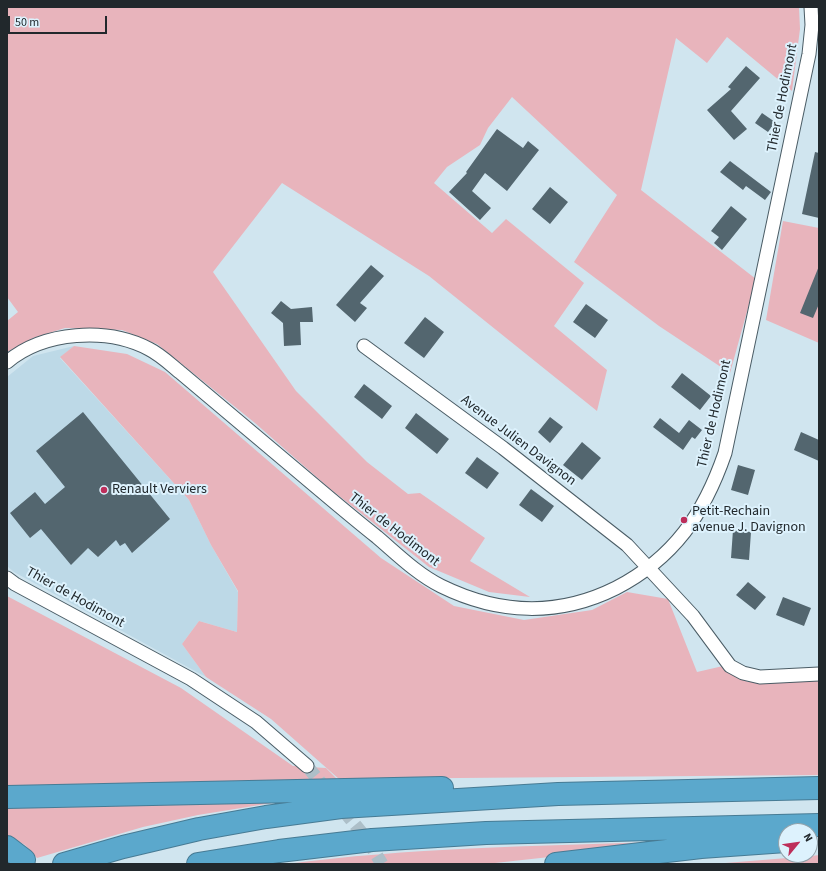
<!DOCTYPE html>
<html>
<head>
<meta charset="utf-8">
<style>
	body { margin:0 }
	#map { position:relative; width:826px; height:871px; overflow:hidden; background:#d0e5ef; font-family:"Source Sans 3",sans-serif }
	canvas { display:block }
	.frame { position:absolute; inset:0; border:8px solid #21282c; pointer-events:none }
	.north { position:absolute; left:778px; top:823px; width:40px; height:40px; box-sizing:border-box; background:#ddf2fd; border:1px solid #92a1a9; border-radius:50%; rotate:61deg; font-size:11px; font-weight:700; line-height:16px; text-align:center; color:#21282c }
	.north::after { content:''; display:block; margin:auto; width:14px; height:18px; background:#bd2e5a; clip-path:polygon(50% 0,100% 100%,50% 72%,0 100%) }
	.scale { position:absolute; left:8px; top:16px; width:99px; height:18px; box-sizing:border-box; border:2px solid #21282c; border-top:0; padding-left:5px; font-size:12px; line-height:14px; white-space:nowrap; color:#21282c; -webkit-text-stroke:3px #ddf2fd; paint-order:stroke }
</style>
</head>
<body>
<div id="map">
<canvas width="826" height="871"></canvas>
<div class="frame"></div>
<div class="north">N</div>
<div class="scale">50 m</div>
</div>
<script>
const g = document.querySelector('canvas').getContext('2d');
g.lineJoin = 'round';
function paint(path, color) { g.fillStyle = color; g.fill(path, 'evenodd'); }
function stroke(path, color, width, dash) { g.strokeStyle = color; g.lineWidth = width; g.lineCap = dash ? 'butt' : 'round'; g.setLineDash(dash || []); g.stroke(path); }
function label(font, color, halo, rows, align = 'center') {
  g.font = font + ' "Source Sans 3",sans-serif'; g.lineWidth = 4; g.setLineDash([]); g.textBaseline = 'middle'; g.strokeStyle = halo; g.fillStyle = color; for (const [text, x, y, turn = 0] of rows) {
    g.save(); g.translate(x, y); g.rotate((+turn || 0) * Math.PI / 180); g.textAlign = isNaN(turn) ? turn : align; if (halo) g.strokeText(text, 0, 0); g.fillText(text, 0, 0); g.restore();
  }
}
const built = new Path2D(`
	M 74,346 L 60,358 L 189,500 L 211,545 L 238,592 L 237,632 L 199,621 L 182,644 L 206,677 L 14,572 L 7,566 L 7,377 L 33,356 Z`);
const green = new Path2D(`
	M 7,7 L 799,7 L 800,29 L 792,91 L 727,37 L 707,63 L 676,38 L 641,190 L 756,279 L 730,373 L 659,326 L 574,262 L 617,195 L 512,97 L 488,128 L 480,145 L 447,167 L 434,183 L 492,233 L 506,219 L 584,283 L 554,326 L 607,370 L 597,411 L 429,276 L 282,183 L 213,272 L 296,391 L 367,462 L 408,494 L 420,493 L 485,538 L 470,561 L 530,597 L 489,592 L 429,567 L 329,488 L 255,423 L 157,344 L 122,330 L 65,328 L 33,338 L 7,352 L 7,321 L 18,312 L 7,297 Z
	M 783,221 L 819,228 L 819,343 L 766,320 Z
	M 74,346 L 127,354 L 165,372 L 381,558 L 454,606 L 524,620 L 592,610 L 627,592 L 668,599 L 697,672 L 723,666 L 748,682 L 819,679 L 819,775 L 339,779 L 271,719 L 206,677 L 182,644 L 199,621 L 237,632 L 238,591 L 211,545 L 189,500 L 60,357 Z
	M 7,596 L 181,688 L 293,766 L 326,768 L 338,780 L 7,786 Z
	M 278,802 L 198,815 L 143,827 L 37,858 L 25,845 L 7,835 L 7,806 Z
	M 655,842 L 622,849 L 486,864 L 286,864 C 408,848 532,846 655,842 Z
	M 819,855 L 819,864 L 713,864 L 812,856 Z`);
const building = new Path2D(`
	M 746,66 L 760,78 L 731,111 L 747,129 L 734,140 L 707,110 L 731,89 L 728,87 Z
	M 762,113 L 775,122 L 768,132 L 755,123 Z
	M 497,129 L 523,148 L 528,141 L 539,150 L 507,191 L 485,173 L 472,191 L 491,208 L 480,220 L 449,192 L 467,173 L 466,172 Z
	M 815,152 L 819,153 L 819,218 L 802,214 Z
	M 730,161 L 771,192 L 765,200 L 746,186 L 743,190 L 720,172 Z
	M 550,187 L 568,202 L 550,224 L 532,209 Z
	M 731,206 L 747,219 L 722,250 L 714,243 L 719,237 L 711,231 Z
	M 371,265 L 384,276 L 360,303 L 367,308 L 355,322 L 336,305 Z
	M 819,266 L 819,304 L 813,318 L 800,313 Z
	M 281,301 L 291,309 L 312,307 L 313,322 L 300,322 L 301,345 L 284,346 L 283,323 L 271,313 Z
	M 586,304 L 608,320 L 595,338 L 573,322 Z
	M 425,317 L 444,332 L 424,358 L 404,343 Z
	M 682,373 L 711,396 L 700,410 L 671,387 Z
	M 364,384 L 392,406 L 382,419 L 354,397 Z
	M 83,412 L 170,519 L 132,553 L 125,543 L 120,546 L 116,540 L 98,557 L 88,548 L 71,565 L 41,529 L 30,538 L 10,513 L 35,492 L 45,504 L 65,487 L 36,451 Z
	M 416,413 L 449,439 L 437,454 L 405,428 Z
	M 550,417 L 563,427 L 550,443 L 538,432 Z
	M 660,418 L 679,433 L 689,420 L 702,430 L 695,439 L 692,437 L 683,450 L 653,427 Z
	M 801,432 L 819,440 L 819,461 L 794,450 Z
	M 582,442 L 601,458 L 582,480 L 563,465 Z
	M 477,457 L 499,473 L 487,489 L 465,473 Z
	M 738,465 L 755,470 L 748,495 L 731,490 Z
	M 531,489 L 554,506 L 542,522 L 519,505 Z
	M 733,530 L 751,532 L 749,560 L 731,558 Z
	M 748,582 L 766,597 L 755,610 L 736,595 Z
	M 783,597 L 811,608 L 804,626 L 776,615 Z`);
const minorTunnel = new Path2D(`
	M 307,766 L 366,838 L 382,864`);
const minor = new Path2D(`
	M 364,346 L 503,448 L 627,545 L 693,616 L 730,666 L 743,673 L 760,677 L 819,674
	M 7,362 C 44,331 107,327 149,349 C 161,355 171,365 181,373 C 227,412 274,451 320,490 C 339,506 358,522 377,537 C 397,554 417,574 441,586 C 498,614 558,617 616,588 C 674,558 704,514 725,453 L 809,54 L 812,25 L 811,7
	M 7,578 L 15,584 L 191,679 L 256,722 L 307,766`);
const motorway = new Path2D(`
	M 7,797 L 442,788
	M 7,847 L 24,860
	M 64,864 L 123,847 L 199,829 L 266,817 L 341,807 L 558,794 L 819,788
	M 198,864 L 279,851 L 372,840 L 486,833 L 819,825
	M 556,864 L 701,847 L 786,841`);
const markers = [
	[104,490,4,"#bd2e5a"],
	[684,520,4,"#bd2e5a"]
];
const streetNames = [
	["Thier de Hodimont",783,98,-79],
	["Thier de Hodimont",715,414,-77],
	["Avenue Julien Davignon",518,441,37],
	["Thier de Hodimont",394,530,38],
	["Thier de Hodimont",75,598,29]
];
const poiNames = [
	["Renault Verviers",112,490],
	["Petit-Rechain",692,512],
	["avenue J. Davignon",692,528]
];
paint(built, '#bdd9e7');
paint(green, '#e8b4bc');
paint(building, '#53666f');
stroke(minorTunnel, '#adbfc8', 13, [13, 6]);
stroke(minor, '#4a5c65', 15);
stroke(motorway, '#477b94', 24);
stroke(minor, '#fff', 13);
stroke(motorway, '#5ba8cc', 22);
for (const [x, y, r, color] of markers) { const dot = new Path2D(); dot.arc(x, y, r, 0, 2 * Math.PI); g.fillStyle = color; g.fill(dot); stroke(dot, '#ddf2fd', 1.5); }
label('14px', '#21282c', '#ddf2fd', streetNames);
label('14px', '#21282c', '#ddf2fd', poiNames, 'left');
</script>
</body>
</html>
